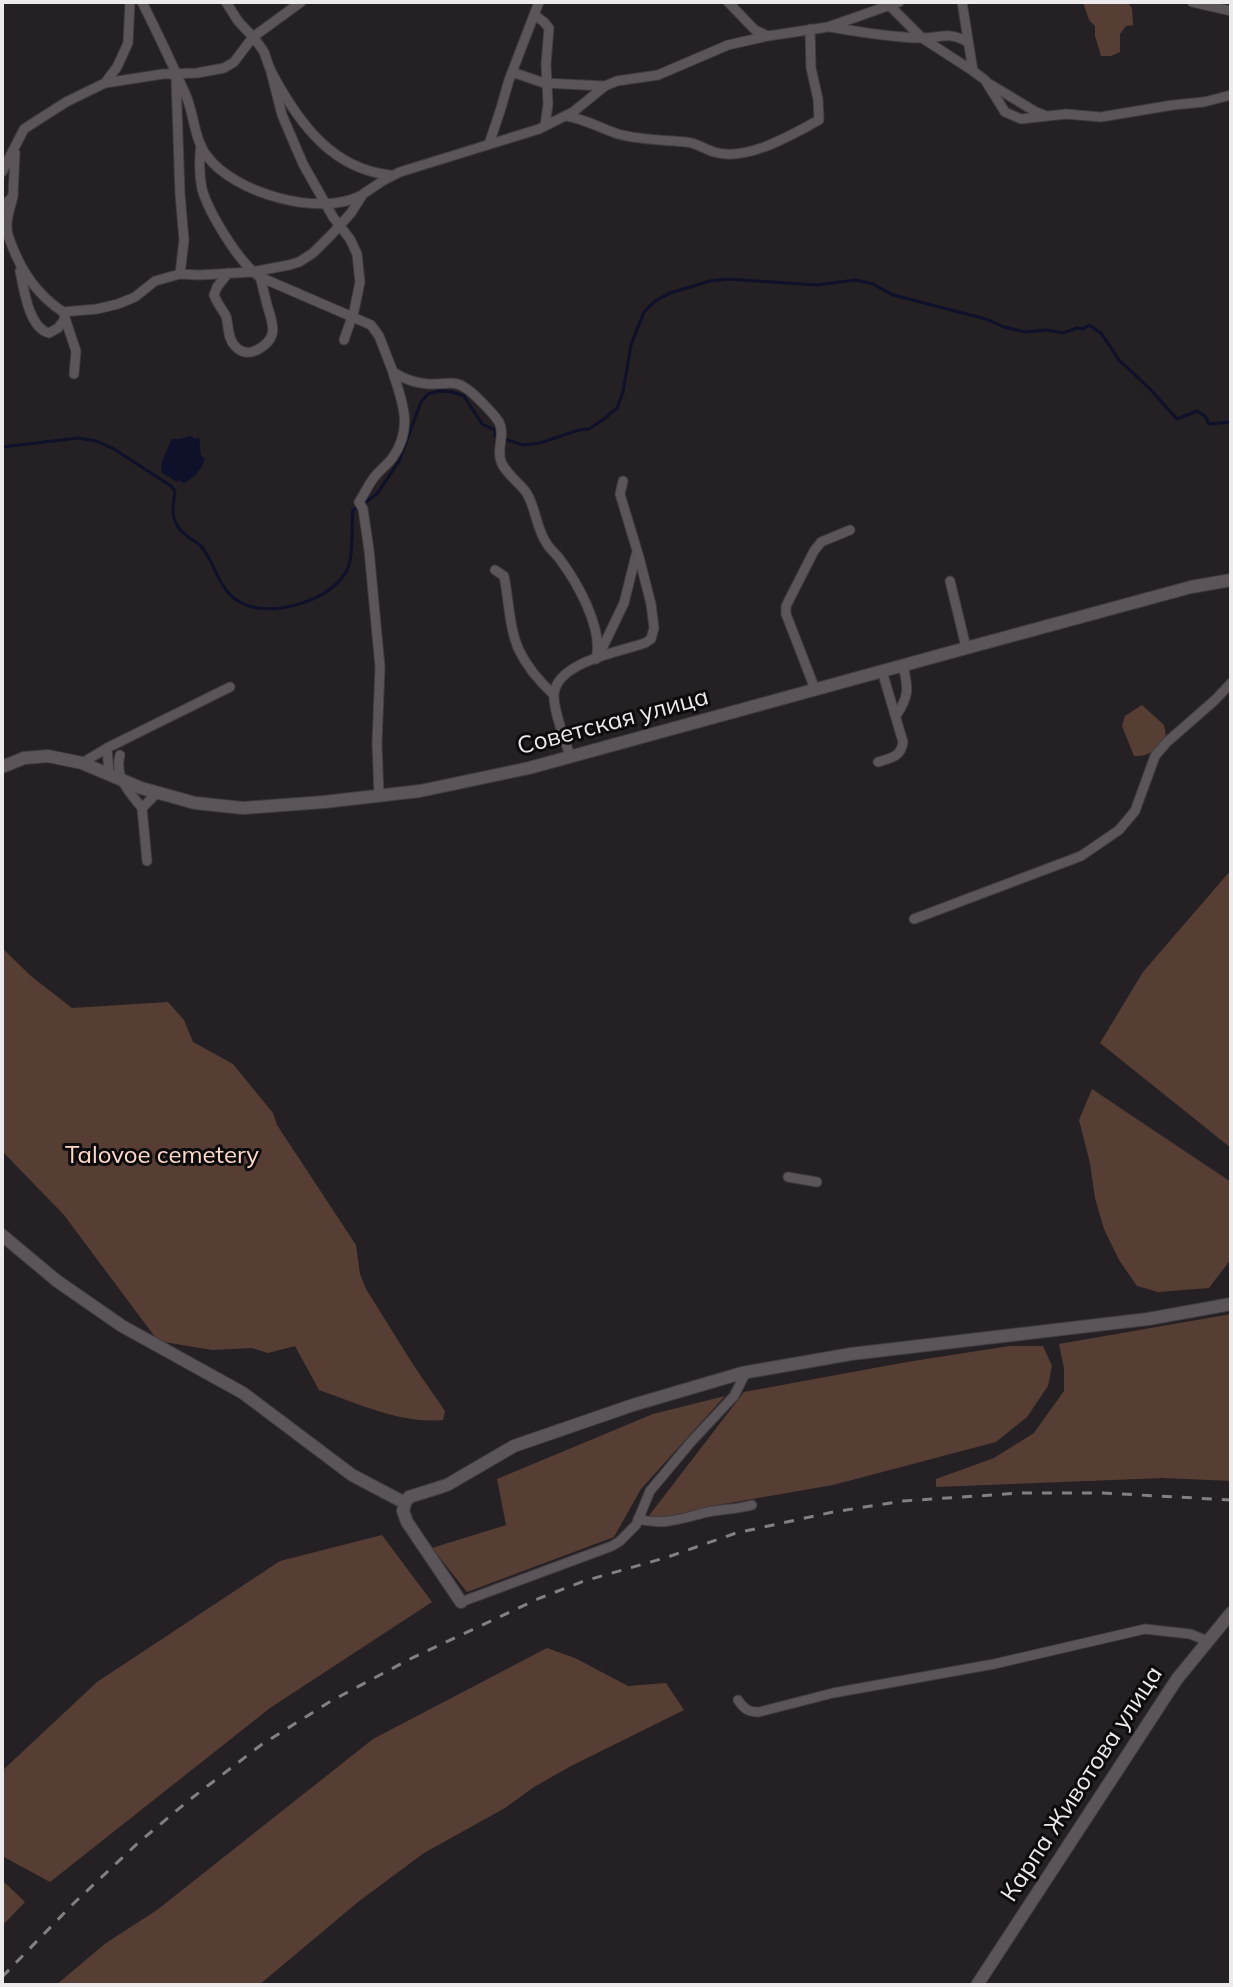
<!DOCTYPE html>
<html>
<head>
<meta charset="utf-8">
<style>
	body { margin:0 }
	#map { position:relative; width:1233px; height:1987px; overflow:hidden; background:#252023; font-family:Mulish,sans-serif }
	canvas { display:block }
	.frame { position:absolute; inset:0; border:4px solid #edeaec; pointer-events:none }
</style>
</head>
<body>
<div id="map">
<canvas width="1233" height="1987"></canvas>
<div class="frame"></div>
</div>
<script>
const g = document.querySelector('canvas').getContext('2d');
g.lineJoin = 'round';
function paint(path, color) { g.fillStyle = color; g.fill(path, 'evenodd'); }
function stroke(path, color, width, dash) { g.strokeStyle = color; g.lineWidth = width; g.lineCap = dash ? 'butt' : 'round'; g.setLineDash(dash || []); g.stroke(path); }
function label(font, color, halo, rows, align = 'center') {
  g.font = font + ' Mulish,sans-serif'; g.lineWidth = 6; g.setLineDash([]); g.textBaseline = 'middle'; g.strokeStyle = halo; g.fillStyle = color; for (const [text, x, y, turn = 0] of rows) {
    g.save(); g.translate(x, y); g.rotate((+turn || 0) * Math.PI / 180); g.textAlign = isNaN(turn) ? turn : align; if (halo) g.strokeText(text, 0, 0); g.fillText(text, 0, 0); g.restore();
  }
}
const green = new Path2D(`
	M 1083,2 L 1127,2 L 1132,8 L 1133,25 L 1126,26 L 1120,34 L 1120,52 L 1111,56 L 1101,56 L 1095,36 L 1095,26 L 1089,20 Z
	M 1142,705 L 1164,725 L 1166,736 C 1158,749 1149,757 1134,756 L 1122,726 L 1125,716 Z
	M 1231,870 L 1231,1148 L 1100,1043 L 1143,972 Z
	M 2,948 L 31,976 L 72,1008 L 168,1002 L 184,1020 L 193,1042 L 233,1064 L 273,1113 L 277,1125 L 356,1245 L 360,1274 L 366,1289 L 414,1366 L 445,1411 L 443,1420 C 401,1424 359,1404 319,1390 L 295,1346 L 268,1353 L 252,1348 L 212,1350 L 158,1341 L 64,1215 L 2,1151 Z
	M 1092,1089 L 1231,1182 L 1231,1259 L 1209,1288 L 1158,1292 L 1137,1286 L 1119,1260 L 1104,1229 L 1095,1198 L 1090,1163 L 1079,1120 Z
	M 1231,1314 L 1231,1481 L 1163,1478 L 936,1487 L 936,1479 L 994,1458 L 1034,1433 L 1064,1391 L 1064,1369 L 1059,1344 Z
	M 1009,1346 L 1043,1346 L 1052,1366 L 1048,1386 L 1027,1417 L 996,1442 L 833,1485 L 718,1505 L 665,1518 L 648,1517 L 744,1392 L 907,1362 Z
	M 725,1396 L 641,1489 L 614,1537 L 467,1592 L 432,1548 L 506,1525 L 497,1479 L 653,1414 Z
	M 382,1535 L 432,1602 L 270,1708 L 50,1882 L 2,1856 L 2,1771 L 97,1682 L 280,1561 Z
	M 547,1648 L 575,1658 L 628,1686 L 666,1683 L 684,1710 L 571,1766 L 534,1787 L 505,1808 L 424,1853 L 358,1902 L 259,1985 L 56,1985 L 106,1943 L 157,1910 L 373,1739 Z
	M 2,1880 L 25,1902 L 2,1926 Z`);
const water = new Path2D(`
	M 190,436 L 196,439 L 199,437 L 201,456 L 205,458 C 201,470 196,477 184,483 L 178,480 L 177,482 L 161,472 L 162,461 L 172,439 L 180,439 Z`);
const stream = new Path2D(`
	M 2,447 L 78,438 L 96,441 L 114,449 L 171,486 L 175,491 C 172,510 170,523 186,535 C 190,539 197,542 201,546 C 215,562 218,589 238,601 C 268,621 338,600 349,565 C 354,548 351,528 353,510 L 358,507
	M 364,503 L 377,494 L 399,461 L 421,402 L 428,394 L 439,391 L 452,392 L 464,396 L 482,424 L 495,430 L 495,436 L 523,445 L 540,443 L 579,430 L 589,429 L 604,419 L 617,408 L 623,392 L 631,345 L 644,312 L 655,301 L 670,293 L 710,281 L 727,279 L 817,285 L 855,280 L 873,284 L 893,295 L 986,319 L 1004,327 L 1025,332 L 1047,330 L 1063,333 L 1077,328 L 1083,329 L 1089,325 L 1101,333 L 1119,360 L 1150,389 L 1177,419 L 1197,411 L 1205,416 L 1209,424 L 1231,422`);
const street = new Path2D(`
	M 142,2 C 158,34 173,65 187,98 C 194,116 195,141 207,156 C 234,193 319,217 360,196
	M 301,2 L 253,37 C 257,42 261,47 264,52 C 267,60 269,68 273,75 C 299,123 332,169 390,175
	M 728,2 L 755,30 L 768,36
	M 962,2 L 973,71
	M 1192,2 L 1231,11
	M 890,6 L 922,38 L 973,71 L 985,80 L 1005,112 L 1021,119 L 1066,114 L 1101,117 L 1173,105 L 1204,102 L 1231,95
	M 535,15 L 544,22 L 549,28 L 546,64 L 548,104 L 545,126
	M 830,27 C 859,32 889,37 919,38 C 941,39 945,30 968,42
	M 271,72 L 282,115 L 303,164 L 333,217 L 350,239 L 357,254 L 360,282 L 354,311 L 344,340
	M 512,72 L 544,83 L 605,86
	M 176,78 L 180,194 L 184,240 L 180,274
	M 105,83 L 163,74 L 197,73 L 224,68 L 234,62 L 253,37 L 238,21 L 226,2
	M 988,83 L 1036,112 L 1044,115
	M 566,116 C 585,119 600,128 618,134 C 640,140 663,140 686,142 C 697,143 704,149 714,152 C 747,162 791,135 819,120 L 818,99 L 811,68 L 810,29
	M 489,144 L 501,108 L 509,80 L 539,2
	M 201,145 C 199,160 199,174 202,189 C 209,213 239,263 260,277 L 371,325 L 379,336 L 393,372 C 404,379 415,383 428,384 C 439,385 454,380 464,387 C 472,391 494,414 499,422 C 506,435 495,450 502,464 C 508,475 518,482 526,492 C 536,507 536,529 547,544 C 550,549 555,553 559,558 C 577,582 604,629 596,659
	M 2,172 L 24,129 L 66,102 L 105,83 L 117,67 L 128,43 L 130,2
	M 13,196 C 11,207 6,217 7,228 C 7,234 10,241 12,246 C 23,274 38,295 63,312 L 97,309 L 118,304 L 135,297 L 155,281 L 180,274 L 199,275 L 252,272 L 289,265 L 299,262 L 313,253 L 332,234 L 351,213 L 363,194 L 384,180 L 400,172 L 539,129 L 573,112 L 605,86 L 617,81 L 658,75 L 728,45 L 768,36 L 828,27 L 899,2
	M 2,208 L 13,196 L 15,153
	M 20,271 C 24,290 29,328 49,333 L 58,328 L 65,319
	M 228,273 L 217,287 L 214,295 C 217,303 222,309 226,316 C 229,326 227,338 235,346 C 241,353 249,354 257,350 C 278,339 274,326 268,308 C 265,298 263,287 260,277
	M 64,315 L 76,351 L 74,374
	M 495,570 L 504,576 C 509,600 509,628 519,650 C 527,667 541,683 554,695
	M 950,581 L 966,647
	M 600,653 L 624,603 L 636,555
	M 815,689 L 786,614 L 786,606 L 814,551 L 821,542 L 850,530
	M 896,716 C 910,695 908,688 903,665
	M 107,748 L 109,774
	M 120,755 C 114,778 129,791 142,808
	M 570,756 C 565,739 553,711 554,694 C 557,662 619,652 645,643 L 651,639 L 654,628 L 651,604 L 639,557 L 620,494 L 623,481
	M 878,762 C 891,758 901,757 903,742 L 882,671
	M 82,763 L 107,748 L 230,687
	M 379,796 L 377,743 L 380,667 L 369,550 L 363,509 L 359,502 C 365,493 369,483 376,475 C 381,469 388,464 393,457 C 413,428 403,403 393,373
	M 147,861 L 142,808 L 157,793
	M 914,919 L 1081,856 L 1119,830 L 1135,811 L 1155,756 L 1167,742 L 1215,700 L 1231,683
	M 788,1177 L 817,1182
	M 638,1519 C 664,1526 683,1518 708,1512 C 723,1509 738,1509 752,1505
	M 461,1602 L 612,1546 L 620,1541 L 636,1525 L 650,1491 L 691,1442 L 734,1396 L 746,1372
	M 738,1700 C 744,1709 748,1712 759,1712 L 833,1693 L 994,1664 L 1145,1629 L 1190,1634 L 1208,1641`);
const secondary = new Path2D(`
	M 2,767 L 24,758 L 48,756 L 82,763 L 141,788 L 195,803 L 243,808 L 324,802 L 420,791 L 529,768 L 970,647 L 1191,587 L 1231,580
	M 2,1235 L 57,1281 L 122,1326 L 243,1393 L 352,1475 L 405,1503
	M 461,1602 L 407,1522 L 403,1511 L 405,1503 L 409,1497 L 447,1485 L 514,1446 L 633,1405 L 742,1373 L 851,1354 L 1148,1319 L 1231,1304
	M 977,1985 L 1177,1679 L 1231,1613`);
const rail = new Path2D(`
	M 2,1977 L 74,1903 L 138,1843 L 188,1801 L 261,1745 L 331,1701 L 410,1659 L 540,1598 L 584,1581 L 668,1557 L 736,1533 L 833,1512 L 903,1501 L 1021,1493 L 1103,1493 L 1231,1500`);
const streetNames = [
	["Советская улица",613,722,-15],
	["Карпа Животова улица",1082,1784,-57]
];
const parkNames = [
	["Talovoe cemetery",162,1156]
];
paint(green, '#573e35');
paint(water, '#0f1029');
stroke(stream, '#0f1029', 3);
stroke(street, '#3f3b3e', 11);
stroke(secondary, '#3f3b3e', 14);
stroke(street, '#5b5559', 9);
stroke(secondary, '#5b5559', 12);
stroke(rail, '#848082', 3, [10, 10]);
label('24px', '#edeaec', '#0d0b0c', streetNames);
label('24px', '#fed8c9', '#0d0b0c', parkNames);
</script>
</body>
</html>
